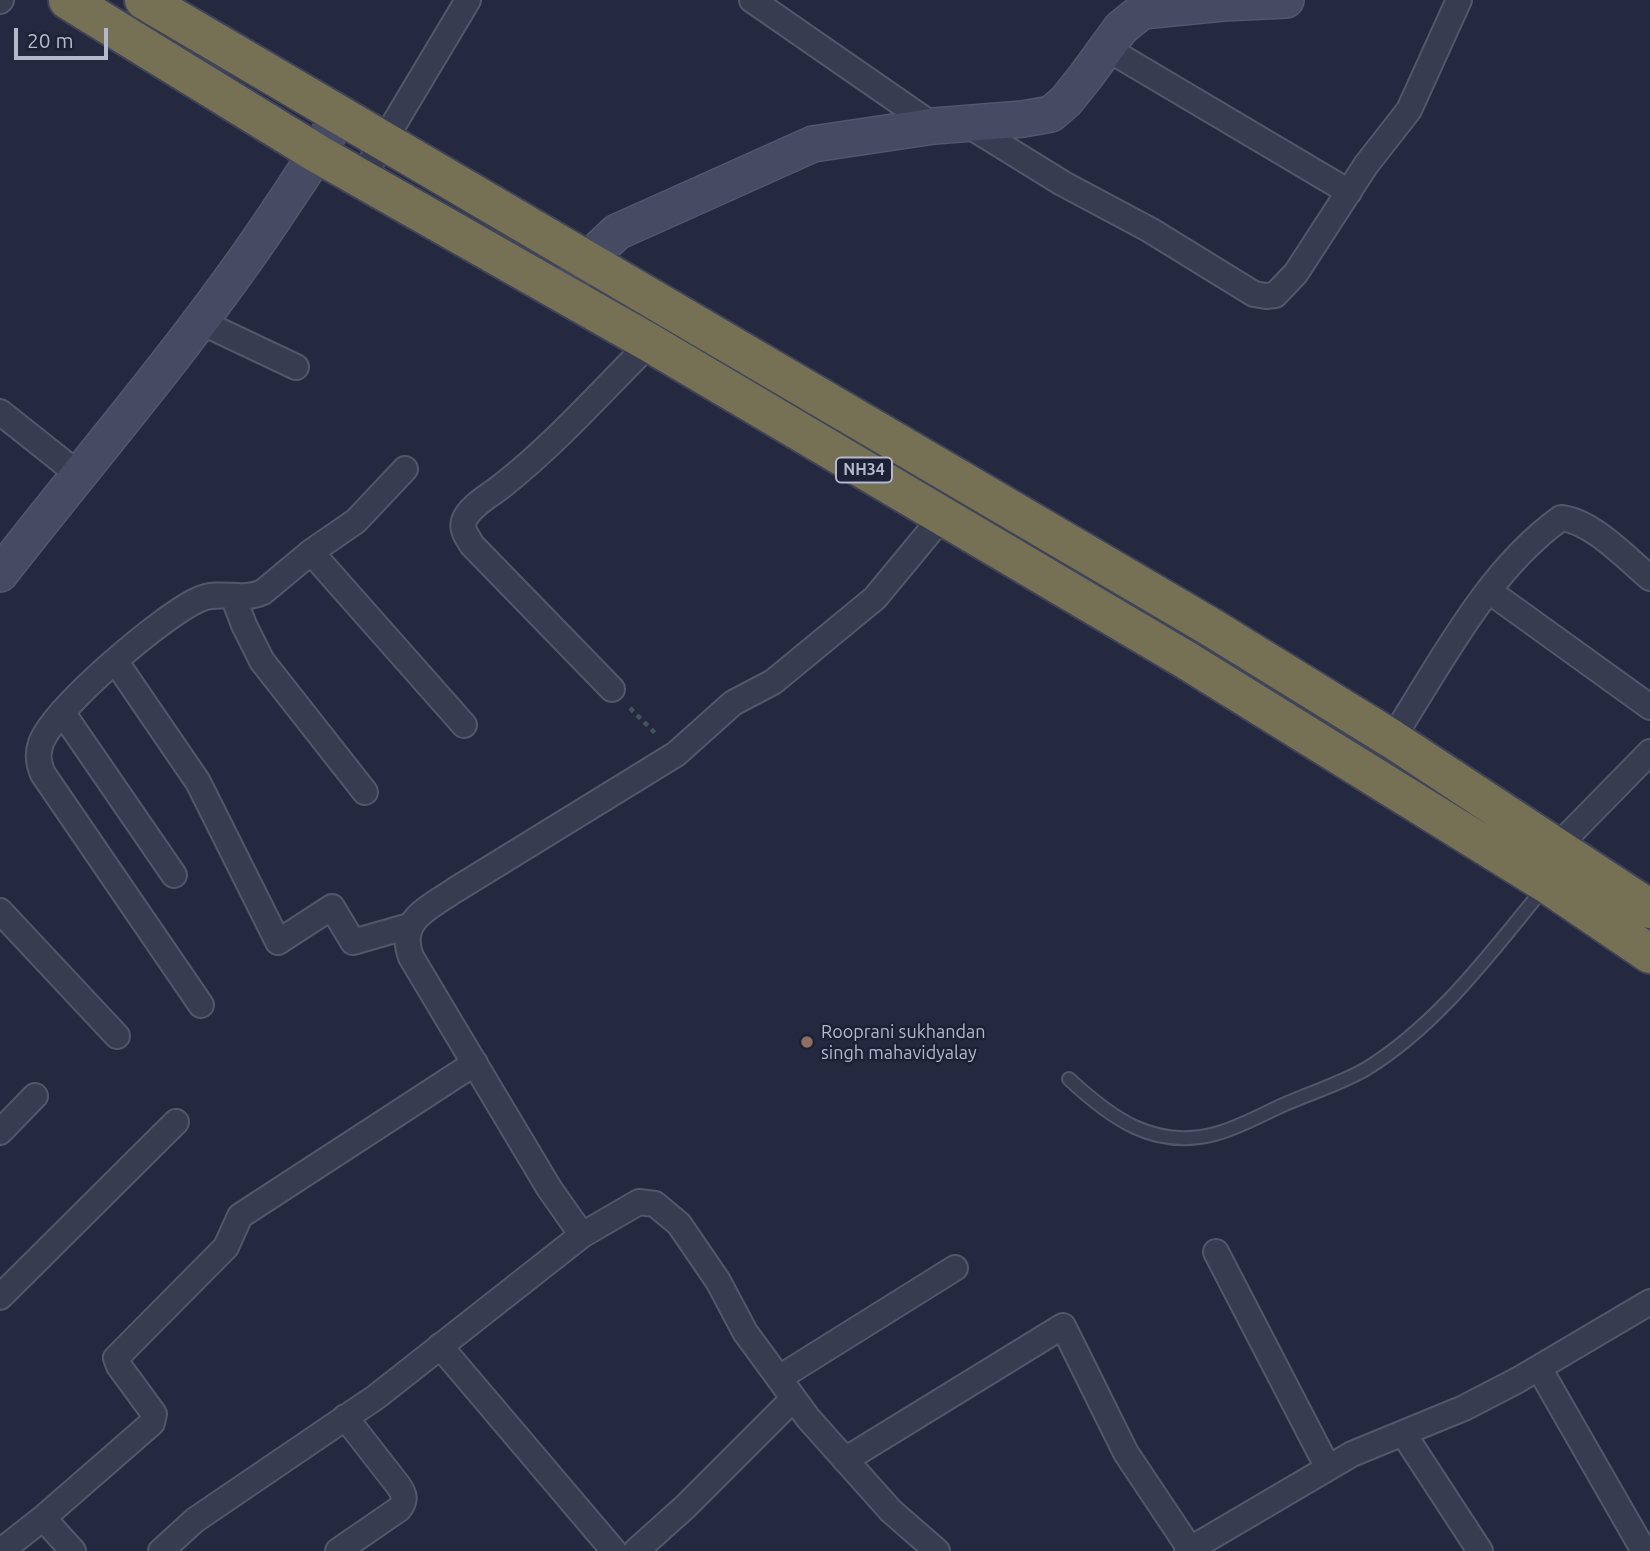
<!DOCTYPE html>
<html>
<head>
<meta charset="utf-8">
<style>
	body { margin:0 }
	#map { position:relative; width:1650px; height:1551px; overflow:hidden; background:#242940; font-family:Ubuntu,sans-serif }
	canvas { display:block }
	.scale { position:absolute; left:14px; top:28px; width:94px; height:32px; box-sizing:border-box; border:4px solid #b5b8cb; border-top:0; padding-left:9px; font-size:21px; line-height:24px; white-space:nowrap; color:#b5b8cb; -webkit-text-stroke:5px #1d2135; paint-order:stroke }
</style>
</head>
<body>
<div id="map">
<canvas width="1650" height="1551"></canvas>
<div class="scale">20 m</div>
</div>
<script>
const g = document.querySelector('canvas').getContext('2d');
g.lineJoin = 'round';
function stroke(path, color, width, dash) { g.strokeStyle = color; g.lineWidth = width; g.lineCap = dash ? 'butt' : 'round'; g.setLineDash(dash || []); g.stroke(path); }
function label(font, color, halo, rows, align = 'center') {
  g.font = font + ' Ubuntu,sans-serif'; g.lineWidth = 5; g.setLineDash([]); g.textBaseline = 'middle'; g.strokeStyle = halo; g.fillStyle = color; for (const [text, x, y, turn = 0] of rows) {
    g.save(); g.translate(x, y); g.rotate((+turn || 0) * Math.PI / 180); g.textAlign = isNaN(turn) ? turn : align; if (halo) g.strokeText(text, 0, 0); g.fillText(text, 0, 0); g.restore();
  }
}
const path = new Path2D(`
	M 630,708 L 656,734`);
const lane = new Path2D(`
	M 1069,1079 C 1111,1118 1154,1150 1215,1134 C 1238,1128 1261,1115 1283,1105 C 1310,1093 1340,1084 1366,1069 C 1439,1024 1490,953 1544,888`);
const street = new Path2D(`
	M 752,0 L 934,126
	M 0,1 L 1,0
	M 1106,48 L 1349,192
	M 965,123 L 1062,183 L 1150,230 L 1254,294 L 1266,296 L 1275,295 L 1296,273 L 1366,165 L 1409,110 L 1459,0
	M 361,179 L 468,0
	M 201,322 L 296,367
	M 0,412 L 78,474
	M 311,552 L 464,725
	M 1489,591 L 1650,707
	M 233,596 L 244,625 L 262,661 L 365,792
	M 116,662 L 198,782 L 278,942 L 332,907 L 353,942 L 409,926
	M 612,689 L 472,545 C 468,538 461,530 464,521 C 469,506 491,495 503,485 C 556,443 602,391 650,343
	M 62,712 L 174,875
	M 1392,739 C 1441,663 1487,571 1561,518 C 1592,521 1626,558 1650,578
	M 1558,846 L 1650,752
	M 0,911 L 117,1036
	M 201,1005 L 43,774 C 38,763 37,754 41,743 C 54,708 164,614 200,599 C 220,590 242,602 263,592 L 311,552 L 356,521 L 405,469
	M 0,1132 L 35,1096
	M 582,1235 L 549,1188 L 411,957 C 397,920 429,908 455,890 L 676,754 L 733,703 L 773,682 L 875,598 L 942,517
	M 1216,1252 L 1328,1468
	M 0,1297 L 176,1122
	M 440,1346 L 614,1551
	M 1539,1368 L 1644,1551
	M 779,1378 L 955,1268
	M 1403,1433 L 1480,1551
	M 845,1460 L 1063,1326 L 1126,1453 L 1190,1549
	M 43,1518 L 152,1423 L 154,1414 L 152,1411 L 119,1366 L 116,1358 L 226,1247 L 240,1216 L 475,1063
	M 1,1551 L 43,1518 L 73,1551
	M 161,1551 L 195,1520 L 376,1397 L 582,1235 L 639,1202 L 655,1204 L 679,1224 L 718,1281 L 745,1332 L 808,1418 L 891,1511 L 937,1551
	M 338,1551 L 399,1509 C 406,1500 405,1495 398,1485 L 345,1417
	M 636,1551 L 685,1507 L 793,1399
	M 1187,1551 L 1352,1454 L 1464,1408 L 1518,1380 L 1650,1302`);
const secondary = new Path2D(`
	M 563,294 L 587,260 L 617,232 L 813,144 L 934,126 L 1023,119 L 1051,114 L 1066,101 L 1086,76 L 1121,28 L 1142,11 L 1223,3 L 1286,0
	M 0,574 C 95,452 197,335 282,206 C 302,176 322,147 339,116`);
const highway = new Path2D(`
	M 68,0 L 318,154 L 650,343 L 1186,660 L 1547,884 L 1650,954
	M 144,0 L 1209,626 L 1392,739 L 1650,909`);
const markers = [
	[807,1042,7,"#8d6e63"]
];
const shields = [
	[864,470,56]
];
const shieldNames = [
	["NH34",864,470]
];
const poiNames = [
	["Rooprani sukhandan",821,1032],
	["singh mahavidyalay",821,1053]
];
stroke(lane, '#53576b', 16);
stroke(street, '#53576b', 28);
stroke(secondary, '#53576b', 38);
stroke(highway, '#404458', 42);
stroke(path, '#41535b', 4.5, [5, 5]);
stroke(lane, '#383c50', 12);
stroke(street, '#383c50', 24);
stroke(secondary, '#464a63', 35);
stroke(highway, '#767155', 38);
for (const [x, y, r, color] of markers) { const dot = new Path2D(); dot.arc(x, y, r, 0, 2 * Math.PI); g.fillStyle = color; g.fill(dot); stroke(dot, '#1d2135', 2.5); }
for (const [x, y, w] of shields) { const box = new Path2D(); box.roundRect(x - w / 2, y - 12.5, w, 25, 5); g.fillStyle = '#1d2135'; g.fill(box); stroke(box, '#b5b8cb', 2); }
label('bold 16px', '#b5b8cb', null, shieldNames);
label('18px', '#b5b8cb', '#1d2135', poiNames, 'left');
</script>
</body>
</html>
